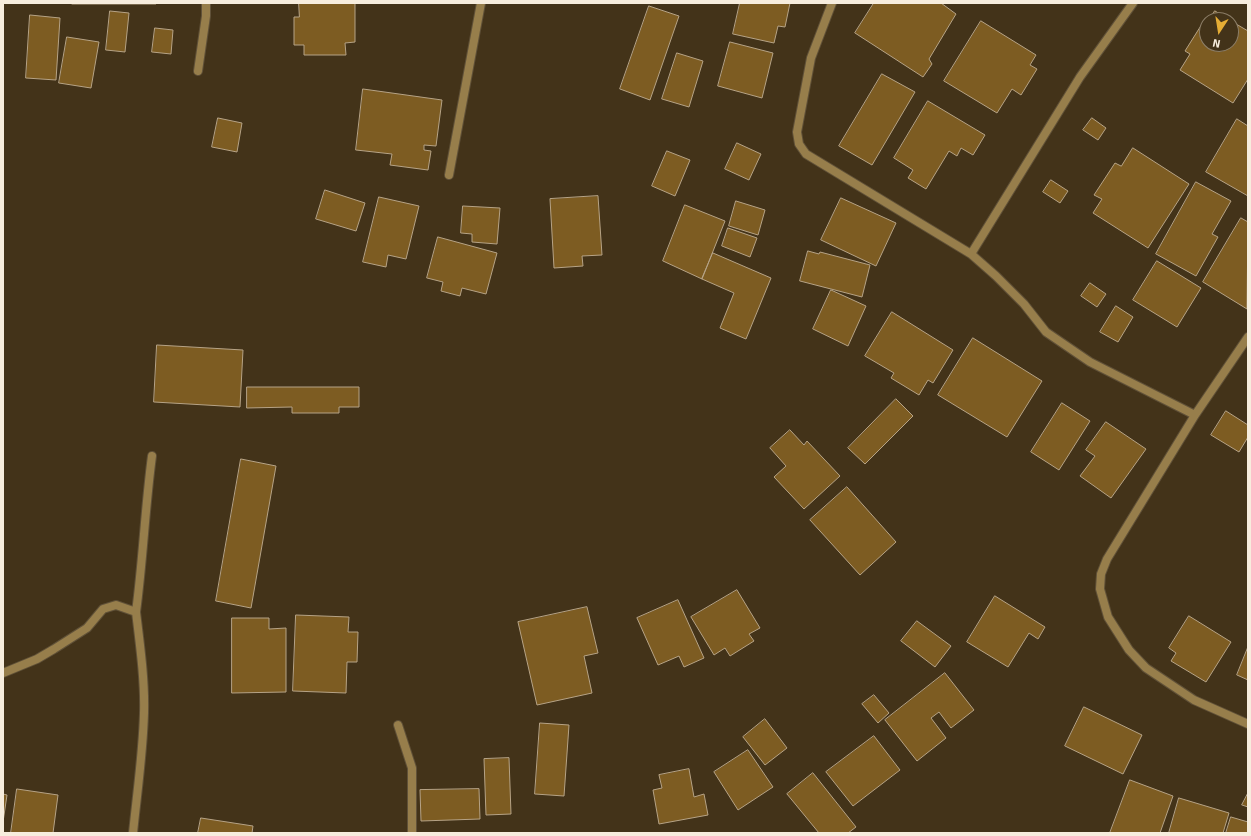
<!DOCTYPE html>
<html>
<head>
<meta charset="utf-8">
<style>
	body { margin:0 }
	#map { position:relative; width:1251px; height:836px; overflow:hidden; background:#433319; font-family:Signika,sans-serif }
	canvas { display:block }
	.frame { position:absolute; inset:0; border:4px solid #f7eddd; pointer-events:none }
	.north { position:absolute; left:1199px; top:12px; width:40px; height:40px; box-sizing:border-box; background:#433319; border:1px solid #8b7d67; border-radius:50%; rotate:192deg; font-size:11px; font-weight:700; line-height:16px; text-align:center; color:#f7eddd }
	.north::after { content:''; display:block; margin:auto; width:14px; height:18px; background:#e5ad35; clip-path:polygon(50% 0,100% 100%,50% 72%,0 100%) }
</style>
</head>
<body>
<div id="map">
<canvas width="1251" height="836"></canvas>
<div class="frame"></div>
<div class="north">N</div>
</div>
<script>
const g = document.querySelector('canvas').getContext('2d');
g.lineJoin = 'round';
function paint(path, color) { g.fillStyle = color; g.fill(path, 'evenodd'); }
function stroke(path, color, width, dash) { g.strokeStyle = color; g.lineWidth = width; g.lineCap = dash ? 'butt' : 'round'; g.setLineDash(dash || []); g.stroke(path); }
const building = new Path2D(`
	M 72,3 L 156,3 L 156,4 L 72,4 Z
	M 299,3 L 355,3 L 355,42 L 345,43 L 346,55 L 304,55 L 304,45 L 294,45 L 294,17 L 299,17 Z
	M 740,3 L 790,3 L 785,27 L 778,26 L 774,43 L 733,34 Z
	M 874,3 L 941,3 L 956,14 L 929,59 L 932,64 L 923,77 L 855,33 Z
	M 649,6 L 679,16 L 650,100 L 620,89 Z
	M 110,11 L 129,13 L 125,52 L 106,50 Z
	M 1215,11 L 1230,20 L 1209,20 Z
	M 30,15 L 60,18 L 56,80 L 26,78 Z
	M 981,21 L 1036,55 L 1030,65 L 1037,69 L 1021,95 L 1012,89 L 997,113 L 944,81 Z
	M 1231,21 L 1248,31 L 1248,79 L 1233,103 L 1180,70 L 1190,54 L 1185,51 L 1202,24 L 1205,26 L 1207,24 L 1207,44 L 1231,44 Z
	M 155,28 L 173,30 L 171,54 L 152,52 Z
	M 67,37 L 99,42 L 91,88 L 59,83 Z
	M 730,42 L 773,53 L 762,98 L 718,86 Z
	M 677,53 L 703,61 L 689,107 L 662,99 Z
	M 882,74 L 915,92 L 872,165 L 839,146 Z
	M 363,89 L 442,100 L 436,146 L 424,145 L 424,150 L 431,151 L 428,170 L 390,165 L 392,154 L 356,150 Z
	M 928,101 L 985,135 L 973,155 L 961,148 L 957,156 L 949,151 L 926,189 L 908,178 L 913,170 L 894,158 Z
	M 218,118 L 242,123 L 237,152 L 212,147 Z
	M 1092,118 L 1106,128 L 1098,140 L 1083,130 Z
	M 1237,119 L 1248,126 L 1248,196 L 1206,172 Z
	M 737,143 L 761,154 L 749,180 L 725,169 Z
	M 1133,148 L 1189,184 L 1148,248 L 1093,213 L 1102,199 L 1094,195 L 1115,163 L 1121,166 Z
	M 667,151 L 690,160 L 675,196 L 652,186 Z
	M 1051,180 L 1068,191 L 1060,203 L 1043,192 Z
	M 1196,182 L 1231,201 L 1212,234 L 1218,237 L 1196,276 L 1156,254 Z
	M 325,190 L 365,203 L 356,231 L 316,219 Z
	M 598,196 L 602,255 L 582,256 L 583,266 L 554,268 L 550,199 Z
	M 379,197 L 419,206 L 406,259 L 388,255 L 386,267 L 363,262 Z
	M 841,198 L 896,223 L 876,266 L 821,240 Z
	M 736,201 L 765,210 L 758,235 L 729,226 Z
	M 685,205 L 725,221 L 702,279 L 663,261 Z
	M 463,206 L 500,208 L 497,244 L 472,242 L 472,234 L 461,233 Z
	M 1241,218 L 1248,222 L 1247,309 L 1203,282 Z
	M 728,228 L 757,238 L 750,257 L 722,246 Z
	M 438,237 L 497,253 L 486,294 L 462,288 L 460,296 L 441,291 L 443,282 L 427,278 Z
	M 808,251 L 819,254 L 820,252 L 870,265 L 862,297 L 800,281 Z
	M 713,253 L 771,278 L 746,339 L 720,328 L 734,293 L 702,279 Z
	M 1157,261 L 1201,288 L 1177,327 L 1133,300 Z
	M 1090,283 L 1106,294 L 1097,307 L 1081,296 Z
	M 831,290 L 866,306 L 848,346 L 813,329 Z
	M 1116,306 L 1133,317 L 1118,342 L 1100,332 Z
	M 892,312 L 953,350 L 933,383 L 928,380 L 919,395 L 891,378 L 894,373 L 865,356 Z
	M 973,338 L 1042,381 L 1007,437 L 938,395 Z
	M 157,345 L 243,350 L 240,407 L 154,402 Z
	M 247,387 L 359,387 L 359,407 L 339,407 L 339,413 L 292,413 L 292,407 L 247,408 Z
	M 896,399 L 913,416 L 865,464 L 848,448 Z
	M 1062,403 L 1090,421 L 1059,470 L 1031,452 Z
	M 1226,411 L 1248,425 L 1248,437 L 1239,452 L 1211,435 Z
	M 1106,422 L 1146,449 L 1111,498 L 1080,476 L 1095,456 L 1086,450 Z
	M 790,430 L 804,445 L 807,441 L 840,476 L 804,509 L 774,477 L 786,466 L 770,448 Z
	M 241,459 L 276,466 L 251,608 L 216,601 Z
	M 847,487 L 896,542 L 860,575 L 810,520 Z
	M 737,590 L 760,628 L 749,634 L 754,641 L 730,656 L 725,648 L 714,655 L 691,617 Z
	M 995,596 L 1045,627 L 1038,639 L 1029,633 L 1008,667 L 967,642 Z
	M 678,600 L 704,658 L 684,667 L 679,656 L 658,665 L 637,618 Z
	M 587,607 L 598,653 L 584,656 L 592,693 L 537,705 L 518,622 Z
	M 296,615 L 349,617 L 348,632 L 358,632 L 357,662 L 347,662 L 346,693 L 293,691 Z
	M 1189,616 L 1231,642 L 1206,682 L 1171,661 L 1176,653 L 1169,648 Z
	M 232,618 L 269,618 L 269,629 L 286,628 L 286,692 L 232,693 Z
	M 917,621 L 951,646 L 935,667 L 901,641 Z
	M 1248,647 L 1248,680 L 1237,675 Z
	M 945,673 L 974,710 L 951,728 L 939,712 L 931,718 L 946,738 L 917,761 L 885,720 Z
	M 874,695 L 889,713 L 878,723 L 862,704 Z
	M 1084,707 L 1142,735 L 1123,774 L 1065,746 Z
	M 765,719 L 787,748 L 765,765 L 743,737 Z
	M 540,723 L 569,725 L 564,796 L 535,794 Z
	M 874,736 L 900,770 L 853,806 L 826,772 Z
	M 748,750 L 773,787 L 738,810 L 714,772 Z
	M 509,758 L 511,814 L 486,815 L 484,759 Z
	M 689,769 L 694,797 L 704,794 L 708,815 L 659,824 L 653,790 L 662,788 L 659,775 Z
	M 813,773 L 856,827 L 848,833 L 819,833 L 787,794 Z
	M 1130,780 L 1173,796 L 1160,833 L 1110,833 Z
	M 17,789 L 58,795 L 53,833 L 11,833 Z
	M 479,789 L 480,819 L 421,821 L 420,790 Z
	M 1248,793 L 1248,807 L 1242,805 Z
	M 3,794 L 7,795 L 3,822 Z
	M 1179,798 L 1229,813 L 1223,833 L 1169,833 Z
	M 1231,817 L 1248,822 L 1248,833 L 1226,833 Z
	M 201,818 L 253,826 L 252,833 L 198,833 Z`);
const minor = new Path2D(`
	M 832,3 L 811,58 L 797,132 L 799,144 L 806,154 L 971,254 L 996,276 L 1024,304 L 1046,332 L 1090,362 L 1195,415
	M 198,71 L 206,16 L 206,3
	M 449,175 L 481,3
	M 971,254 L 1080,77 L 1133,3
	M 1248,337 L 1195,415 L 1107,559 L 1101,574 L 1100,589 L 1108,617 L 1129,650 L 1146,668 L 1194,700 L 1248,724
	M 136,612 C 143,560 145,508 152,456
	M 3,673 L 37,659 L 54,649 L 87,628 L 103,609 L 116,605 L 136,612 C 140,645 145,681 144,713 C 143,753 137,793 133,833
	M 398,725 L 412,768 L 412,833`);
paint(building, '#7d5c22');
stroke(building, '#b6a386', 1);
stroke(minor, '#605138', 10);
stroke(minor, '#977e4b', 8);
</script>
</body>
</html>
